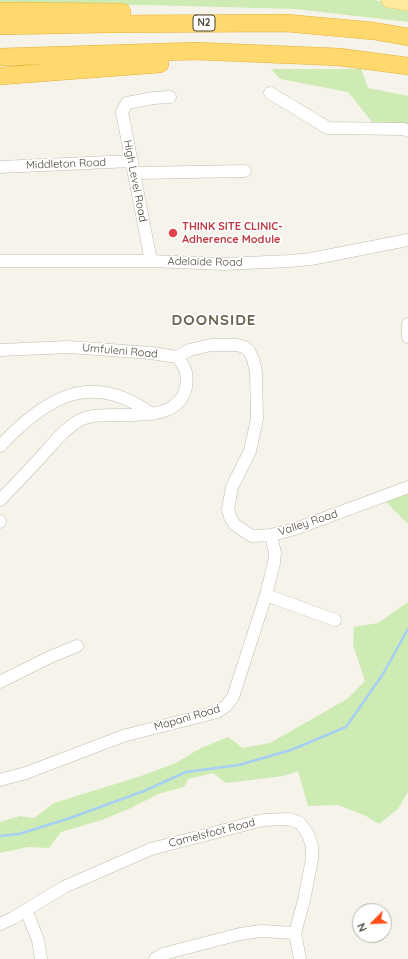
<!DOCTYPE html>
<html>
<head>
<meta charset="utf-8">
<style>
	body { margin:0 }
	#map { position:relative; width:408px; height:959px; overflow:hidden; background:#f6f3eb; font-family:Quicksand,sans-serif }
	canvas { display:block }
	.north { position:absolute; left:352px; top:903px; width:40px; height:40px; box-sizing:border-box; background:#fff; border:1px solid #b7b5af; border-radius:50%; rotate:246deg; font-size:11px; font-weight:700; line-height:16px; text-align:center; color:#4b4538 }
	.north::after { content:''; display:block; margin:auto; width:14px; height:18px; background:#ff4d19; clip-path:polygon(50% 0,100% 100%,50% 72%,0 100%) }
</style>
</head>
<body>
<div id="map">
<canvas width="408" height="959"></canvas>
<div class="north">N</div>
</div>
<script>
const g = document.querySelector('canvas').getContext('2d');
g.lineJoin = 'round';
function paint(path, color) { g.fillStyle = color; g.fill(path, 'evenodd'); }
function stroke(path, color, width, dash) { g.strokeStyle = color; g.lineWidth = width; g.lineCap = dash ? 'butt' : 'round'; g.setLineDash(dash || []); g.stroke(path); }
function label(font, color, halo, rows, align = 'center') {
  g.font = font + ' Quicksand,sans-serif'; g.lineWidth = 3.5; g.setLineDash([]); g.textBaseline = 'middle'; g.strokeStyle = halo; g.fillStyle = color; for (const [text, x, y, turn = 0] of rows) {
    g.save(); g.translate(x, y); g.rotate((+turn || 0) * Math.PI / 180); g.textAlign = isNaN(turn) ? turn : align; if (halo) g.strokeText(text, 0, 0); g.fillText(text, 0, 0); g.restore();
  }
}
const green = new Path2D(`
	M 0,0 L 373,0 L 408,6 L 408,22 L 295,9 L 148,5 L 0,4 Z
	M 271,69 L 361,69 L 368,88 L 408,96 L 408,124 L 372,122 L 348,92 L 280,79 Z
	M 400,494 L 408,494 L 408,524 L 386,502 Z
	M 408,602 L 408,792 L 398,809 L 379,824 L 366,816 L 338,805 L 308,806 L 298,771 L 283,776 L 226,783 L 213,773 L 188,779 L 184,787 L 158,794 L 131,808 L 102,820 L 61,832 L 49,848 L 28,847 L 0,853 L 0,822 L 20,816 L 34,818 L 54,803 L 141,776 L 176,763 L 199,749 L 228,737 L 243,748 L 270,743 L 347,699 L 365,681 L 353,645 L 354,627 L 378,623 Z`);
const stream = new Path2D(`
	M 0,836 L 19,834 L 70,818 L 144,791 L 186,772 L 239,765 L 291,750 L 346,727 L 383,674 L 408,629`);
const minor = new Path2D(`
	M 270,93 L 328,128 L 404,129 L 408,131
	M 0,167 L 132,161
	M 135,173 L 245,171
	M 0,261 L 151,261 L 224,264 L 290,261 L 311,259 L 408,240
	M 151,261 L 122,112 L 127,103 L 153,98 L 170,97
	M 408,324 L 408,337
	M 0,350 L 69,347 L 151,353 L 177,357 L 189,350 L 211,345 L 237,345 L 244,347 L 249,351 L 253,359 L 256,372 L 257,419 L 250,451 L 232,487 L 228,509 L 230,517 L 235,525 L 252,536 L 271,535 L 295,529 L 408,487
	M 0,446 C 46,398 90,369 152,414
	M 0,500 C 14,486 27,472 40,458 C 52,445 64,429 80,420 C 108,406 177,431 186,387 C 188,374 186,367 177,357
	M 0,522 L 0,521
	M 266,595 L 335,620
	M 0,682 L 50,657 L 77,646
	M 0,780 L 26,773 L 123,736 L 217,712 L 226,706 L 233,697 L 266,595 L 274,563 L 275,553 L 271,535
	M 26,910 L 38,940 L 41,959
	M 0,924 L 13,918 L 64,887 L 151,849 L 263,820 L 289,819 L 300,823 L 308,834 L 312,846 L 312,859 L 304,900 L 295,933 L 300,959
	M 155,959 L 163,954 L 240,934 L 261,931 L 295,933`);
const major = new Path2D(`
	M 389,0 L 408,3`);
const highway = new Path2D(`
	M 0,11 L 122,12
	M 0,26 L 107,24 L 286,23 L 374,31 L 408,37
	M 0,57 L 196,51 L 339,57 L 408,66
	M 0,76 L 160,64`);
const markers = [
	[173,233,5,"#e0444e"]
];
const shields = [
	[204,23,22]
];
const shieldNames = [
	["N2",204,23]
];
const streetNames = [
	["Middleton Road",66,164,-2],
	["High Level Road",135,181,79],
	["Adelaide Road",205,262,1],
	["Umfuleni Road",120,351,5],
	["Valley Road",308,523,-18],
	["Mopani Road",187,718,-16],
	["Camelsfoot Road",212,833,-14]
];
const healthNames = [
	["THINK SITE CLINIC-",182,227],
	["Adherence Module",182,240]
];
const districtNames = [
	["DOONSIDE",214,320]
];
paint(green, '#ceebb3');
stroke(stream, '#a7cef3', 2.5);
stroke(minor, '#c2bcad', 13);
stroke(major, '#e8cb67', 16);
stroke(highway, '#e3b138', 18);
stroke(minor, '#fff', 12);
stroke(major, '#ffea9b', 15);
stroke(highway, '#ffd96d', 17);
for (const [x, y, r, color] of markers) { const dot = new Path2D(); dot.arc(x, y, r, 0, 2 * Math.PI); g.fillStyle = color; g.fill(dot); stroke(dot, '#fff', 1.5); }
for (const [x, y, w] of shields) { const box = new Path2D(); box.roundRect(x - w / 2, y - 8, w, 16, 3); g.fillStyle = '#fff'; g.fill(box); stroke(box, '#4b4538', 1); }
label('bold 10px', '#4b4538', null, shieldNames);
label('11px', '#4b4538', '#fff', streetNames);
label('bold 11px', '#be3a42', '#fff', healthNames, 'left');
g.letterSpacing = '1px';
label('bold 15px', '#6e644f', '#fff', districtNames);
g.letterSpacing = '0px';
</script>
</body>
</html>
